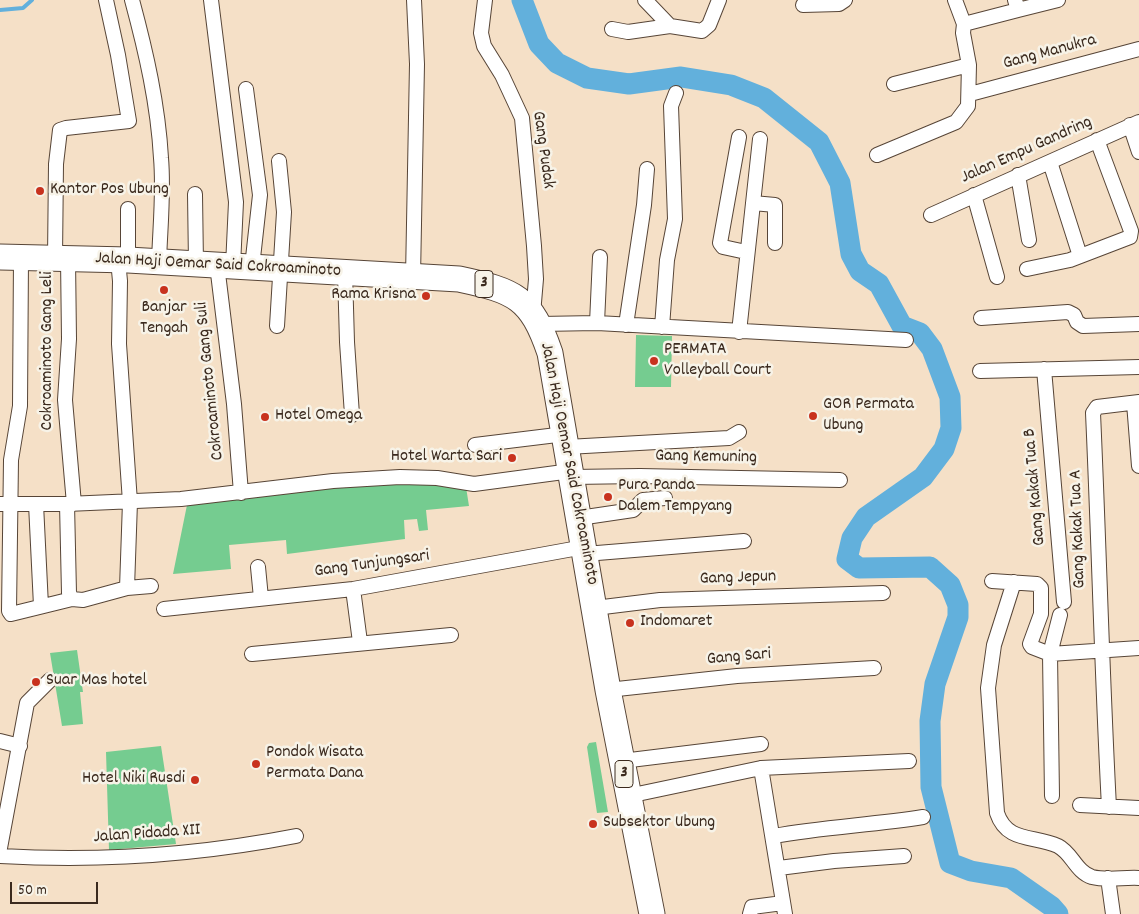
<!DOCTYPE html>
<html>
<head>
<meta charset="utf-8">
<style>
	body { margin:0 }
	#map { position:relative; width:1139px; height:914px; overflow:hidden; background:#f5e0c7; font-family:Dekko,sans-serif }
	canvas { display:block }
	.scale { position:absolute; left:10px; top:882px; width:88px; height:22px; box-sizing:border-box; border:2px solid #3b2a1e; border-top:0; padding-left:6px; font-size:15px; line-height:18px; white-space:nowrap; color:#3b2a1e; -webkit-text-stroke:4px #f7f3e8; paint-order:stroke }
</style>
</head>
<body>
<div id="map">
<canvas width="1139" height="914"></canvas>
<div class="scale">50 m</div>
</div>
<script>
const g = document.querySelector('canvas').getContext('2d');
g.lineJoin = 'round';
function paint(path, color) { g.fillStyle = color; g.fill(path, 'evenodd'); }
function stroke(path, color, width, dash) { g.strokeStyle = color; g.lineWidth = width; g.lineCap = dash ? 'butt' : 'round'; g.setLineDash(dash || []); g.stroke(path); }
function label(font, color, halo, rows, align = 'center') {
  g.font = font + ' Dekko,sans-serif'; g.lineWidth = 5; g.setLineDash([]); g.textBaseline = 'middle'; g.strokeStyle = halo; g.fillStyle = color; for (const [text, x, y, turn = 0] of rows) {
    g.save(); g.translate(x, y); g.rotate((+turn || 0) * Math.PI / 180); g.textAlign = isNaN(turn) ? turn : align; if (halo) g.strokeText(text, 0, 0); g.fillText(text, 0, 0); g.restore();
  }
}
const green = new Path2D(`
	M 636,335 L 672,336 L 671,387 L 635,387 Z
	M 400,480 L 466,487 L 469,506 L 426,510 L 428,530 L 419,531 L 417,519 L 404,520 L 405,539 L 287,554 L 286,540 L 229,545 L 231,569 L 173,574 L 187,505 Z
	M 77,650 L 83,692 L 80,692 L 83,724 L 62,726 L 50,653 Z
	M 596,742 L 608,812 L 597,813 L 587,747 L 589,743 Z
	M 161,746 L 176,844 L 109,850 L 106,752 Z`);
const stream = new Path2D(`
	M 0,10 L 23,8 L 32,0`);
const river = new Path2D(`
	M 522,0 L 539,44 L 557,63 L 587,78 L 629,84 L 681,77 L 731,85 L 764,98 L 819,142 L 840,183 L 851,254 L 860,271 L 879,284 L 902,326 L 920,333 L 932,349 L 950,397 L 951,428 L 944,449 L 923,477 L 866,517 L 852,538 L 847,559 L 859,568 L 930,567 L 950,585 L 958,605 L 958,617 L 935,684 L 930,721 L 931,787 L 950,863 L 971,871 L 1011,878 L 1051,906 L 1058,914`);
const street = new Path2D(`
	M 132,0 C 146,52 158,104 161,158 C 164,193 160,228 159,262
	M 211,0 L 236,202 L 233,266
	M 485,0 L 481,33 L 484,46 L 502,75 L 522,118 L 534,246 L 536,279 L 533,314
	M 645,0 L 670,26
	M 803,5 L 839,4 L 845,0
	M 1018,10 L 1058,0
	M 964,24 L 1018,10 L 1015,0
	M 612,29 L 628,32 L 670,26 L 702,31 L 709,25 L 719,0
	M 894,84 L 969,65
	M 246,89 L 260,195 L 252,267
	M 970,94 L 1139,49
	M 1130,125 L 1139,152
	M 739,137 L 720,243 L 723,247 L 746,252
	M 877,155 L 956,122 L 968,106 L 969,65 L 963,33 L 964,24 L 955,0
	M 1050,162 L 1080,256
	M 1018,175 L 1029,240
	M 195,194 L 196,264
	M 974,195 L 997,277
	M 753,203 L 775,205 L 775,243
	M 931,215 L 1139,122
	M 21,258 L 20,406 L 11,460 L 9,611 L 11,614 L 72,599
	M 55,258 L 56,164 L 60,130 L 66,128 L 129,121 L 118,55 L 106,0
	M 68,259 L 69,339 L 65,400 L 74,504
	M 118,260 L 120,281 L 119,344 L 130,502 L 127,588
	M 128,260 L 128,209
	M 217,265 L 234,404 L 241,493
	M 1027,269 L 1070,260 L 1130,237 L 1131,231 L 1097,140
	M 345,273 L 347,342 L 352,415
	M 413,277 L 417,64 L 414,0
	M 981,318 L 1068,312 L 1074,315 L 1077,322 L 1083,326 L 1139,324
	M 597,323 L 600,257
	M 540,324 L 597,323 L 906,340
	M 626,325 L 644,205 L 647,169
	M 277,326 L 284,212 L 279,161
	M 662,327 L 667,260 L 675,219 L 671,106 L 676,93
	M 739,332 L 760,139
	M 1044,369 L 1064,602
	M 980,371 L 1139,367
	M 1134,403 L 1139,466
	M 475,445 L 565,434
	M 567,447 L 729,438 L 739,432
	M 572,477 L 640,476 L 840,480
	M 0,504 L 67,504 L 181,499 L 333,481 L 400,477 L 437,478 L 474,484 L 571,471
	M 36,504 L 41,606
	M 67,504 L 69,593 L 72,599 L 83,600 L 127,588 L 151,586
	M 579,518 L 633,510 L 643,500 L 665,498
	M 585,554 L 744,541
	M 258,567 L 261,598
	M 992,581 L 1037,584 L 1041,588 L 1041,614 L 1030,644 L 1032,647 L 1050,654 L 1052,796
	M 1014,582 L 994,645 L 988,688 L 997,813 C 1007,843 1034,835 1058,846 C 1072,853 1076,872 1092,877 C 1107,881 1124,877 1139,878
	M 353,589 L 360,642
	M 595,608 L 660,600 L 883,593
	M 164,609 L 353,589 L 584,547
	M 1060,615 L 1050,654 L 1139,648
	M 252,654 L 451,635
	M 608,690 L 737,676 L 874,668
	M 0,741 L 20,746
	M 622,761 L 761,744
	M 761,768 L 785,914
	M 628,796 L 761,768 L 909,761
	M 1080,805 L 1139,808
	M 1109,807 C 1102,676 1099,545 1093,413 L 1097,407 L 1139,402
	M 774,836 C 823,827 873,825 923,817
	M 0,848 L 27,703 L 50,680
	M 0,856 C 100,862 198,855 296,836
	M 779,868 L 834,861 L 904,856
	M 1108,878 L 1113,914
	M 750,914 L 752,907 L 783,903`);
const highway = new Path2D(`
	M 0,257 L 128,260 L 459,279 C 515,291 531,297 550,353 L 608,690 L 652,914`);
const markers = [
	[40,191,5,"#c8321e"],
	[164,290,5,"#c8321e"],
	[426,296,5,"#c8321e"],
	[654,361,5,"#c8321e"],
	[813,416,5,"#c8321e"],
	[265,417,5,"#c8321e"],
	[512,458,5,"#c8321e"],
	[608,497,5,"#c8321e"],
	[630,623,5,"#c8321e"],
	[36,682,5,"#c8321e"],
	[256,764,5,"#c8321e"],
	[195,780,5,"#c8321e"],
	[593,824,5,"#c8321e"]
];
const shields = [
	[484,284,18],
	[624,774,18]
];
const shieldNames = [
	["3",484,284],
	["3",624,774]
];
const streetNames = [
	["Gang Manukra",1050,53,-15],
	["Gang Pudak",542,150,82],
	["Jalan Empu Gandring",1027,151,-24],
	["Jalan Haji Oemar Said Cokroaminoto",218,266,3],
	["Cokroaminoto Gang Leli",49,351,-90],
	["Cokroaminoto Gang Suli",211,381,-96],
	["Gang Kemuning",706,458,1],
	["Jalan Haji Oemar Said Cokroaminoto",568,464,79],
	["Gang Kakak Tua B",1036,487,-95],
	["Gang Kakak Tua A",1079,529,-92],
	["Gang Tunjungsari",372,565,-8],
	["Gang Jepun",738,579,-2],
	["Gang Sari",739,658,-5],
	["Jalan Pidada XII",147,835,-4]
];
const poiNames = [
	["Kantor Pos Ubung",50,191],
	["Rama Krisna",416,296,"right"],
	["Banjar",164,309,"center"],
	["Tengah",164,330,"center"],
	["PERMATA",664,351],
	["Volleyball Court",664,372],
	["GOR Permata",823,406],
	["Ubung",823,427],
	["Hotel Omega",275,417],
	["Hotel Warta Sari",502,458,"right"],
	["Pura Panda",618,487],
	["Dalem Tempyang",618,508],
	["Indomaret",640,623],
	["Suar Mas hotel",46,682],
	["Pondok Wisata",266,754],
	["Permata Dana",266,775],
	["Hotel Niki Rusdi",185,780,"right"],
	["Subsektor Ubung",603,824]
];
paint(green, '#75cc90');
stroke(stream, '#62b0dc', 4);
stroke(river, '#62b0dc', 21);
stroke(street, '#574537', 16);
stroke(highway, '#574537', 27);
stroke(street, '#fff', 14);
stroke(highway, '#fff', 25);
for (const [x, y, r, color] of markers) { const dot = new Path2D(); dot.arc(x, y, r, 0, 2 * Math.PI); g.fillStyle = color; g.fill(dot); stroke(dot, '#f7f3e8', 2); }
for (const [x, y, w] of shields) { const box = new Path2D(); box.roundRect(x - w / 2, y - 13.5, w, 27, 4); g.fillStyle = '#f7f3e8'; g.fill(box); stroke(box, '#3b2a1e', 1); }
label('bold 16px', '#3b2a1e', null, shieldNames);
label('18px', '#3b2a1e', '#f7f3e8', streetNames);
label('18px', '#3b2a1e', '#f7f3e8', poiNames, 'left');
</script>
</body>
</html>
